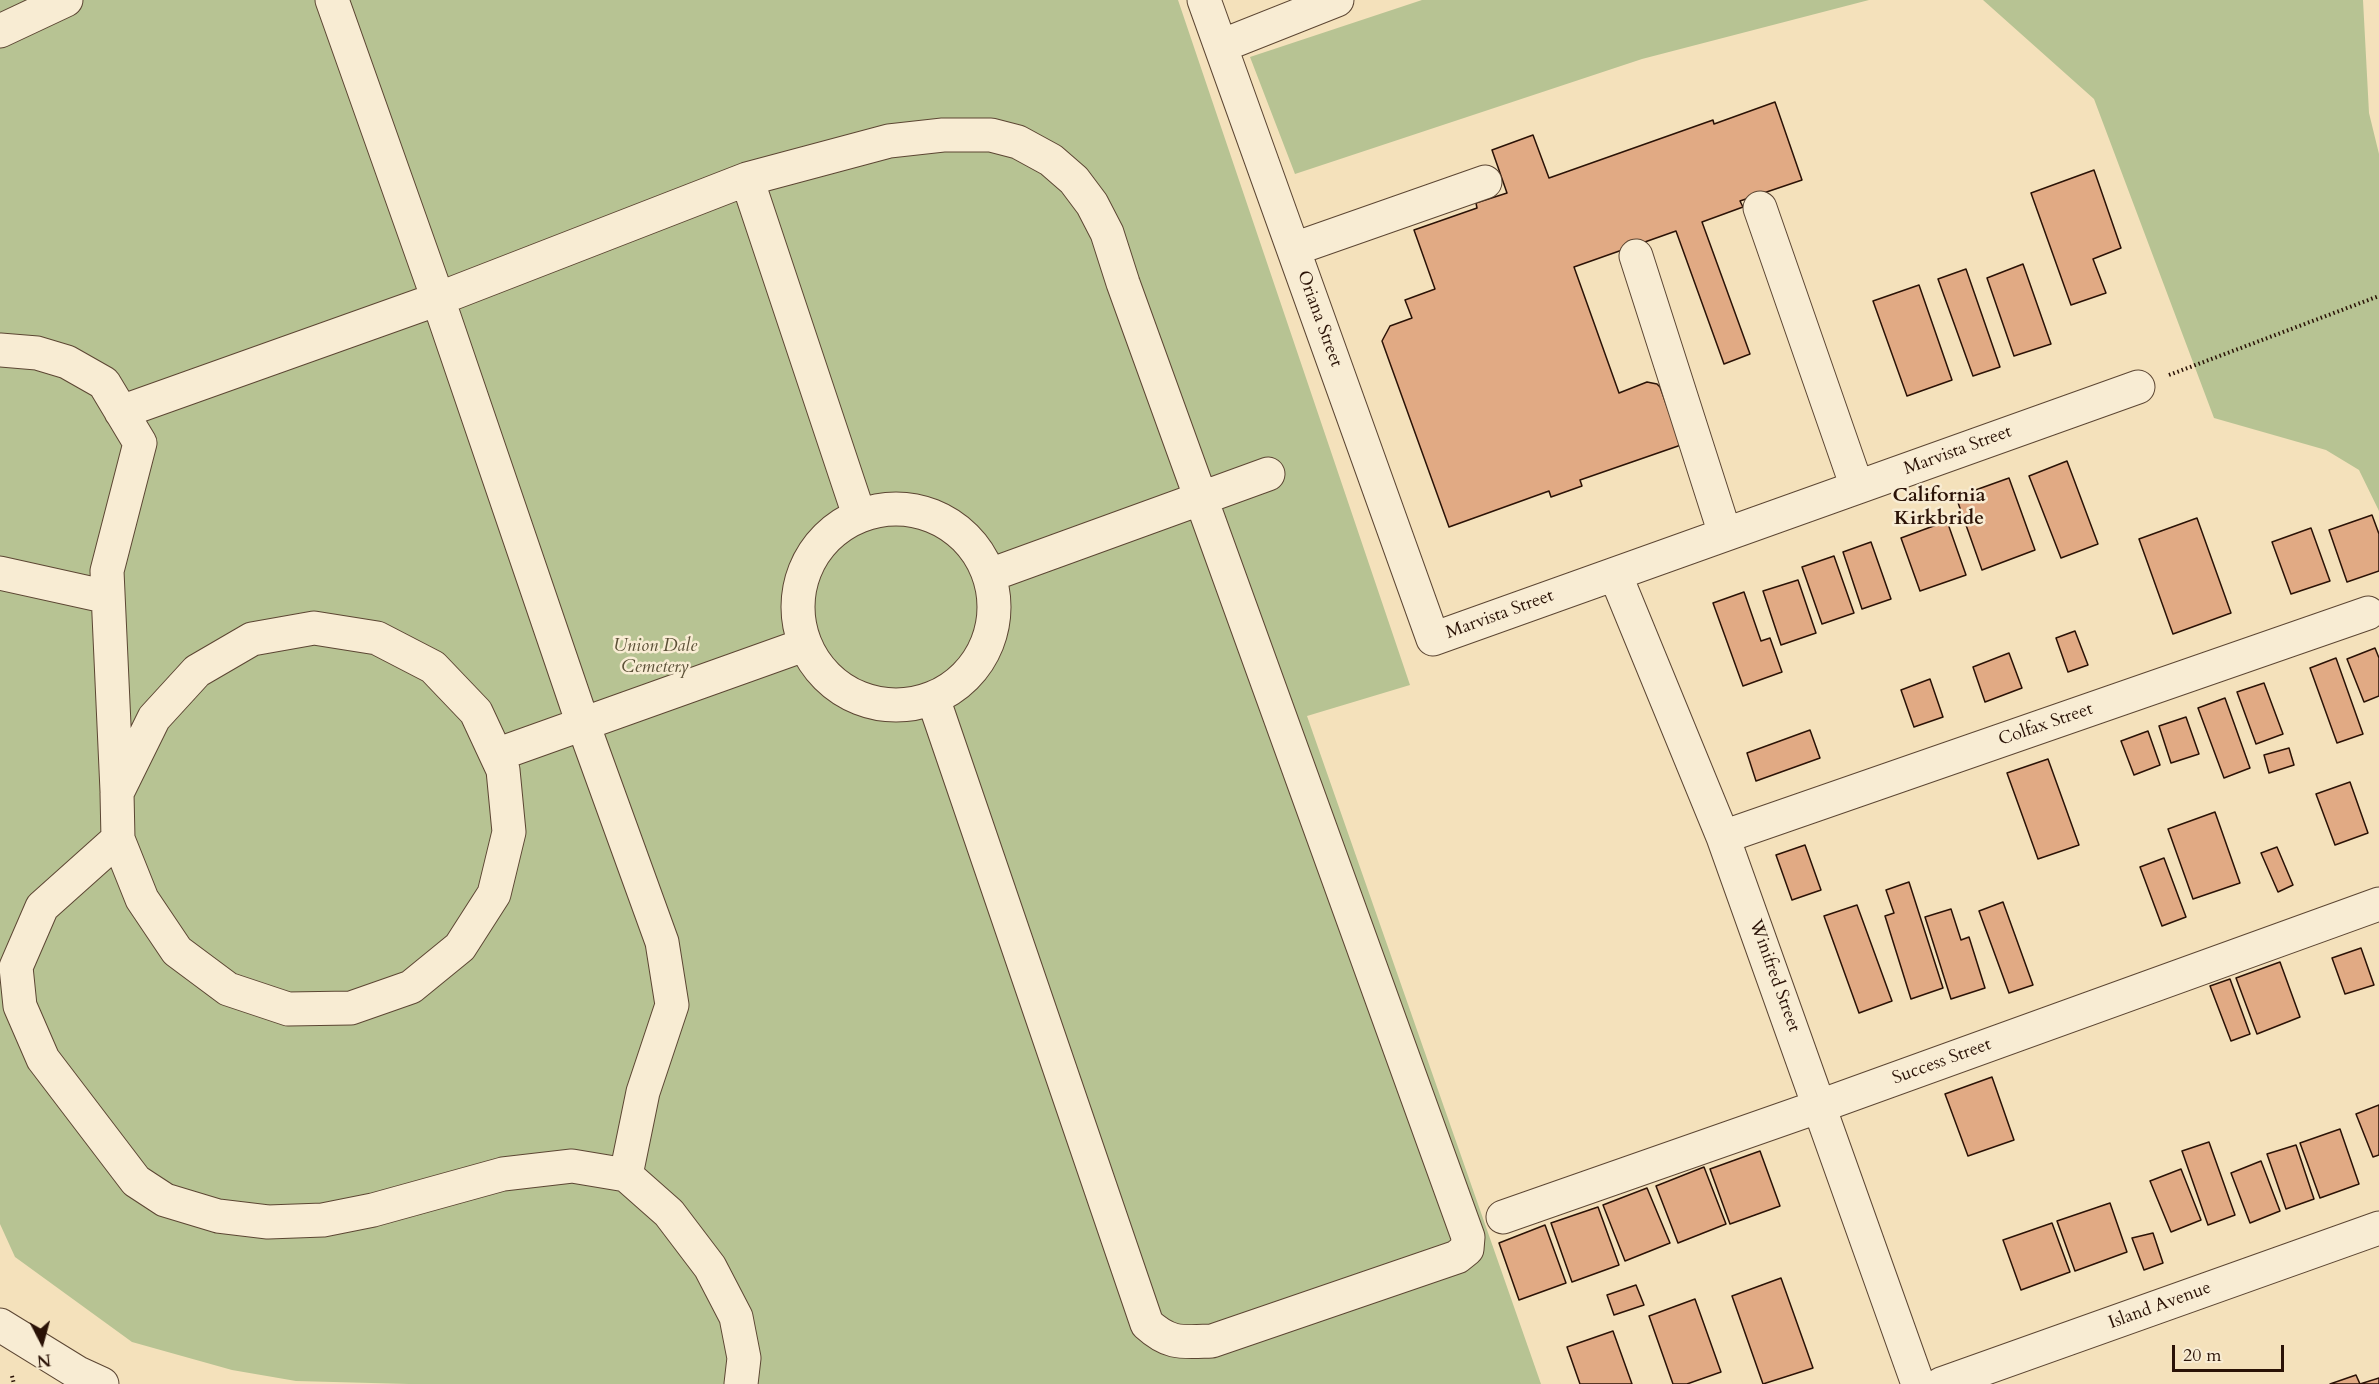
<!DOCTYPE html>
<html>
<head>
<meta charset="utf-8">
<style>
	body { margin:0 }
	#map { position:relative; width:2379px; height:1384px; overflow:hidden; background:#f4e1bb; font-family:Cardo,serif }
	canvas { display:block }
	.north { position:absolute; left:12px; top:1312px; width:60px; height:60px; -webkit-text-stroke:4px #f8ecd3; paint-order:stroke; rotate:174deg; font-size:16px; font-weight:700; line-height:24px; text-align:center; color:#2a1206 }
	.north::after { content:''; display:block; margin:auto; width:21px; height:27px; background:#2a1206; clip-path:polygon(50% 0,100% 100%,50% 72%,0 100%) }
	.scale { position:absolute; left:2172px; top:1345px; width:112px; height:27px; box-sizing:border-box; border:3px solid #2a1206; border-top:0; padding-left:8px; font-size:18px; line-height:21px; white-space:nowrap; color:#2a1206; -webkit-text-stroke:4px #f8ecd3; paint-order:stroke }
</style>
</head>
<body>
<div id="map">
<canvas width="2379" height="1384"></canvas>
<div class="north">N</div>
<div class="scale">20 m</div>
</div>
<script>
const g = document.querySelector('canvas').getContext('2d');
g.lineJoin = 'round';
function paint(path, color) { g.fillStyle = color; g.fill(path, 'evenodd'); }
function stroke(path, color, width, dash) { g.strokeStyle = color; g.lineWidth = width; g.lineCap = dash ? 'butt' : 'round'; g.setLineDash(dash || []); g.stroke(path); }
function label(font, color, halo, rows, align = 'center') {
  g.font = font + ' Cardo,serif'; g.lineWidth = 5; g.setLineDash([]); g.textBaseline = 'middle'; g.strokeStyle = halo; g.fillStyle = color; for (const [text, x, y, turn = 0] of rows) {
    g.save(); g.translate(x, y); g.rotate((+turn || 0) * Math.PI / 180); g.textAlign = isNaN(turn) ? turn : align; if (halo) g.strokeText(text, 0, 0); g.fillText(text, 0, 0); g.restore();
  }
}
const green = new Path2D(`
	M 0,0 L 1178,0 L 1410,685 L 1307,716 L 1541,1384 L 409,1384 L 296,1381 L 232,1370 L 132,1342 L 15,1257 L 0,1224 Z
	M 1422,0 L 1869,0 L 1642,59 L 1295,174 L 1250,57 Z
	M 1983,0 L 2363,0 L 2369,113 L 2379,154 L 2379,511 L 2359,470 L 2326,450 L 2214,418 L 2094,99 Z`);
const building = new Path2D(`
	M 1775,102 L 1802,180 L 1740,201 L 1743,207 L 1702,222 L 1750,354 L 1724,364 L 1676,231 L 1574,267 L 1619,393 L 1647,382 L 1657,384 L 1660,387 L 1681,445 L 1580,480 L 1582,486 L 1551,497 L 1549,491 L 1449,527 L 1382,341 L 1390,326 L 1412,318 L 1405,300 L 1435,289 L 1414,230 L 1477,208 L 1476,203 L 1507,193 L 1492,150 L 1533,135 L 1549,178 L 1713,120 L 1714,124 Z
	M 2094,170 L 2121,248 L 2093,259 L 2106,293 L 2071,305 L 2031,193 Z
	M 2023,264 L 2051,344 L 2014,356 L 1987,278 Z
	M 1966,269 L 2000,367 L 1973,376 L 1938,279 Z
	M 1919,285 L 1952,380 L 1907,396 L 1873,301 Z
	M 2067,461 L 2098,544 L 2061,558 L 2029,476 Z
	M 2009,478 L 2035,550 L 1982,570 L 1956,497 Z
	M 2372,515 L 2379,534 L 2379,571 L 2347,582 L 2329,530 Z
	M 2197,518 L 2231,613 L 2173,634 L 2139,539 Z
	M 1947,521 L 1966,575 L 1920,591 L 1901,538 Z
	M 2311,528 L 2330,581 L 2291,594 L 2272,542 Z
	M 1871,542 L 1891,599 L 1862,609 L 1843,552 Z
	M 1834,556 L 1854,613 L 1822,624 L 1802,567 Z
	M 1798,580 L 1816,633 L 1781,645 L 1763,591 Z
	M 1744,592 L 1761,641 L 1770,638 L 1782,672 L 1743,686 L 1713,603 Z
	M 2075,631 L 2088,665 L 2068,672 L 2056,638 Z
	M 2375,648 L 2379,658 L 2379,696 L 2364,702 L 2347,659 Z
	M 2009,653 L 2022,688 L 1985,702 L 1973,667 Z
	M 2336,658 L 2363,734 L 2337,743 L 2310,668 Z
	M 1930,679 L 1943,717 L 1914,727 L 1901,690 Z
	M 2264,683 L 2283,734 L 2256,744 L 2237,692 Z
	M 2225,698 L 2250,768 L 2224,778 L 2198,708 Z
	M 2186,717 L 2199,754 L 2171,763 L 2159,726 Z
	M 1810,730 L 1820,758 L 1756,781 L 1747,753 Z
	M 2148,731 L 2160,765 L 2134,775 L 2121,741 Z
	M 2289,748 L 2294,765 L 2269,773 L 2264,755 Z
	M 2048,759 L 2079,845 L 2038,859 L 2007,773 Z
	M 2350,782 L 2368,833 L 2335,845 L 2316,794 Z
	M 2215,812 L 2240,883 L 2193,899 L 2168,829 Z
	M 1805,845 L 1821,890 L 1792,900 L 1776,855 Z
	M 2277,847 L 2293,885 L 2278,892 L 2261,853 Z
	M 2164,858 L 2186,917 L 2162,926 L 2140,867 Z
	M 1909,882 L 1943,988 L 1911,999 L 1885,916 L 1894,913 L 1886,890 Z
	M 2003,902 L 2033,985 L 2009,993 L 1979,911 Z
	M 1857,905 L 1892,1001 L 1859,1013 L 1824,916 Z
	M 1951,909 L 1961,940 L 1969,937 L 1985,988 L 1951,999 L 1925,917 Z
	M 2361,948 L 2374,985 L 2345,994 L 2332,958 Z
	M 2280,962 L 2300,1017 L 2257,1034 L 2236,978 Z
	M 2230,979 L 2250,1034 L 2231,1041 L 2210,986 Z
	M 1992,1077 L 2014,1140 L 1968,1156 L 1945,1094 Z
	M 2379,1105 L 2379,1155 L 2373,1157 L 2356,1114 Z
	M 2340,1129 L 2359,1184 L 2320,1198 L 2300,1143 Z
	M 2209,1142 L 2235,1215 L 2208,1225 L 2182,1151 Z
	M 2296,1145 L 2314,1199 L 2286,1209 L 2267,1154 Z
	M 1760,1151 L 1780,1206 L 1730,1224 L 1710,1169 Z
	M 2261,1161 L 2280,1211 L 2250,1223 L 2231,1173 Z
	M 1704,1167 L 1726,1224 L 1678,1243 L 1656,1186 Z
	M 2181,1169 L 2201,1220 L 2171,1232 L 2150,1181 Z
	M 1647,1188 L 1670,1243 L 1625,1261 L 1603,1205 Z
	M 2110,1203 L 2127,1252 L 2075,1271 L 2057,1221 Z
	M 1598,1207 L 1619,1265 L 1572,1282 L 1551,1223 Z
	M 2052,1223 L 2070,1272 L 2021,1290 L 2003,1240 Z
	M 1545,1225 L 1566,1283 L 1519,1300 L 1499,1243 Z
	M 2153,1233 L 2163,1263 L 2144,1270 L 2132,1238 Z
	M 1781,1278 L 1813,1368 L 1763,1384 L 1732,1296 Z
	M 1636,1285 L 1644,1305 L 1614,1315 L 1607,1295 Z
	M 1695,1299 L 1721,1372 L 1687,1384 L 1673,1384 L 1649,1316 Z
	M 1613,1331 L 1632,1384 L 1580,1384 L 1567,1347 Z
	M 2356,1375 L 2360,1384 L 2330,1384 Z
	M 2379,1378 L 2379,1384 L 2360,1384 Z`);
const path = new Path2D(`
	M 2169,375 L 2379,296
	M 12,1376 L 14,1384`);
const minor = new Path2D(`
	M 332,0 L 438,299 L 583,724 L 662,942 L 672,1005 L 643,1092 L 626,1175
	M 1204,0 L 1433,639 L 2138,387
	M 0,31 L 66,0
	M 1221,46 L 1337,0
	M 747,179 L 859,515
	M 1760,208 L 1857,487
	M 1294,249 L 1485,182
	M 1636,256 L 1725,534
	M 0,350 L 37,353 L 67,362 L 104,383 L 140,443 L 107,571 L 117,791
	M 121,412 L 438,299 L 747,179 L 889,141 L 943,135 L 991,135 L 1018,142 L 1051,160 L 1074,180 L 1092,204 L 1107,233 L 1123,283 L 1468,1237 L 1467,1249 L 1457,1257 L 1212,1341 C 1182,1342 1170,1345 1147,1324 L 933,698
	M798 607a98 98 0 1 1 196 0a98 98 0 1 1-196 0Z
	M 0,573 L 108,597
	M 1615,574 L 1723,837 L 1918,1384
	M 990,575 L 1268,474
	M 314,628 L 377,638 L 433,667 L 476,712 L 503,770 L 509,832 L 494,894 L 460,947 L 411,987 L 351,1008 L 288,1009 L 228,989 L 177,951 L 142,899 L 118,839 L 117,793 L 154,718 L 197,671 L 252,639 Z
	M 496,755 L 804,645
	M 1723,837 L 2368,613
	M 118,839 L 42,907 L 16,967 L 20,1006 L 43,1059 L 136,1181 L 165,1200 L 218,1216 L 268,1222 L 323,1220 L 373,1210 L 503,1174 L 572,1166 L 626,1175 L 669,1213 L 710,1267 L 736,1317 L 744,1358 L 741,1384
	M 1503,1217 L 1820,1106 L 2379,904
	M 0,1325 L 78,1373 L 102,1384
	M 1941,1384 L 2379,1228`);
const streetNames = [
	["Oriana Street",1319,319,70],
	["Marvista Street",1958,451,-20],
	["Marvista Street",1500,615,-20],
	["Colfax Street",2046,725,-19],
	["Winifred Street",1774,976,70],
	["Success Street",1942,1062,-20],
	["Island Avenue",2160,1306,-20]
];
const parkNames = [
	["Union Dale",655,647],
	["Cemetery",655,668]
];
const neighbourhoodNames = [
	["California",1939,496],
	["Kirkbride",1939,519]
];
paint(green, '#b7c393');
paint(building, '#e1aa84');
stroke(building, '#2a1206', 1.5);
stroke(minor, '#5c4633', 35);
stroke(path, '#2a1206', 4, [1.5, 3]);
stroke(minor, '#f8ecd3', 33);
label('18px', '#2a1206', '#f8ecd3', streetNames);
label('italic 18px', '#5b5037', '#f8ecd3', parkNames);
label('bold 20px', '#2a1206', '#f8ecd3', neighbourhoodNames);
</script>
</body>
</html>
